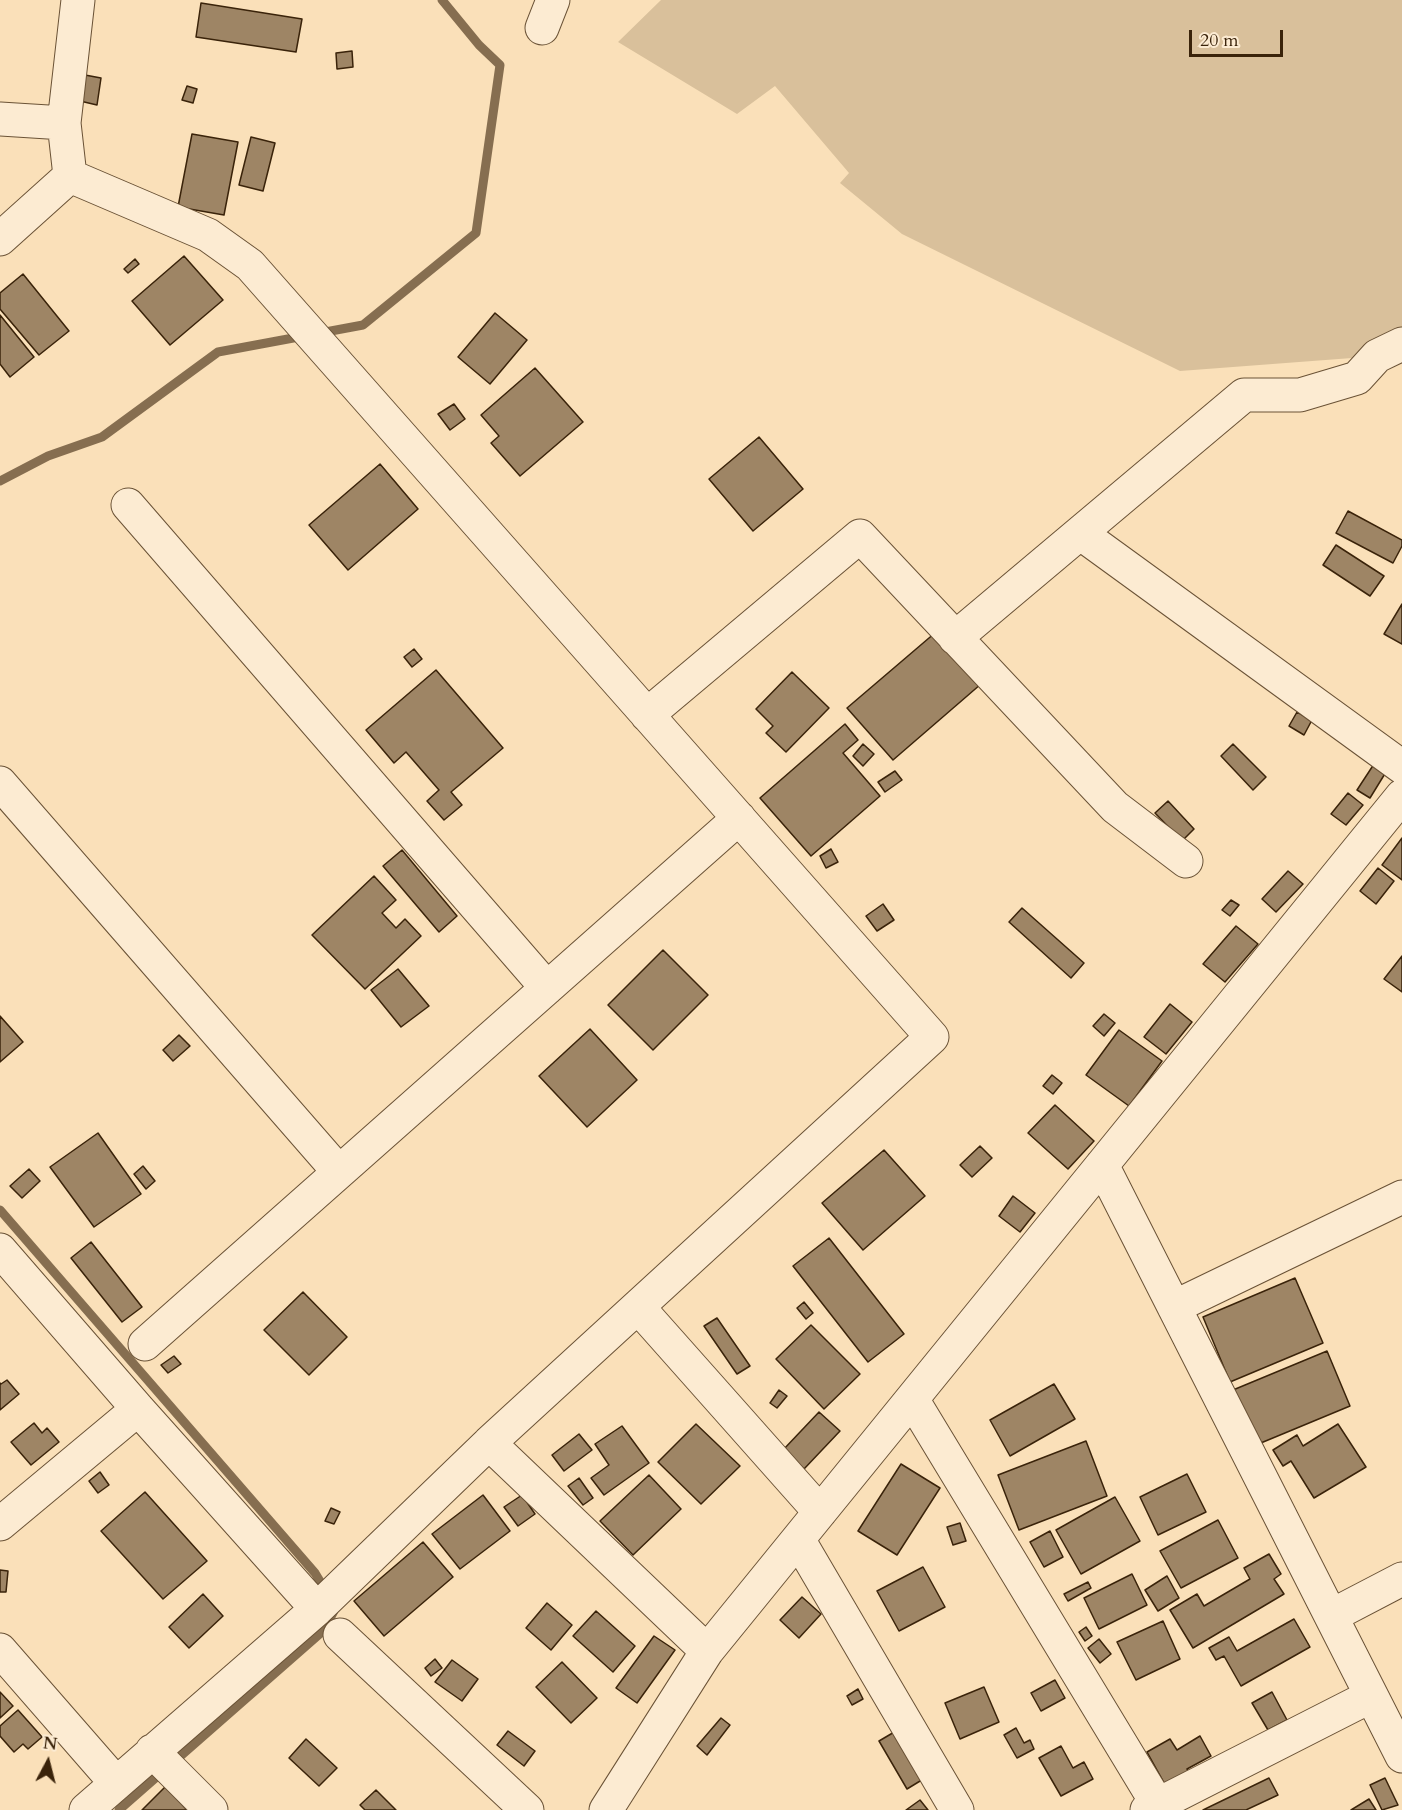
<!DOCTYPE html>
<html>
<head>
<meta charset="utf-8">
<style>
	body { margin:0 }
	#map { position:relative; width:1402px; height:1810px; overflow:hidden; background:#fae0b9; font-family:Cardo,serif }
	canvas { display:block }
	.north { position:absolute; left:18px; top:1732px; width:60px; height:60px; -webkit-text-stroke:4px #fcebd2; paint-order:stroke; rotate:7deg; font-size:16px; font-weight:700; line-height:24px; text-align:center; color:#3a230a }
	.north::after { content:''; display:block; margin:auto; width:21px; height:27px; background:#3a230a; clip-path:polygon(50% 0,100% 100%,50% 72%,0 100%) }
	.scale { position:absolute; left:1189px; top:30px; width:94px; height:27px; box-sizing:border-box; border:3px solid #3a230a; border-top:0; padding-left:8px; font-size:18px; line-height:21px; white-space:nowrap; color:#3a230a; -webkit-text-stroke:4px #fcebd2; paint-order:stroke }
</style>
</head>
<body>
<div id="map">
<canvas width="1402" height="1810"></canvas>
<div class="north">N</div>
<div class="scale">20 m</div>
</div>
<script>
const g = document.querySelector('canvas').getContext('2d');
g.lineJoin = 'round';
function paint(path, color) { g.fillStyle = color; g.fill(path, 'evenodd'); }
function stroke(path, color, width, dash) { g.strokeStyle = color; g.lineWidth = width; g.lineCap = dash ? 'butt' : 'round'; g.setLineDash(dash || []); g.stroke(path); }
const green = new Path2D(`
	M 661,0 L 1402,0 L 1402,330 L 1352,358 L 1180,371 L 902,234 L 840,183 L 849,173 L 775,86 L 737,114 L 618,42 Z`);
const stream = new Path2D(`
	M 320,333 L 363,325 L 476,233 L 500,65 L 479,45 L 442,0
	M 0,481 L 48,456 L 102,437 L 218,352 L 304,336
	M 0,1210 L 315,1573 L 327,1593
	M 119,1810 L 324,1630 L 334,1611`);
const building = new Path2D(`
	M 201,3 L 302,19 L 296,52 L 196,37 Z
	M 352,51 L 353,67 L 337,69 L 336,53 Z
	M 85,75 L 101,78 L 97,105 L 80,101 Z
	M 187,86 L 197,89 L 193,103 L 182,100 Z
	M 192,134 L 238,142 L 224,215 L 178,207 Z
	M 251,137 L 275,143 L 263,191 L 239,185 Z
	M 184,256 L 223,300 L 170,345 L 132,301 Z
	M 135,259 L 139,264 L 128,273 L 124,269 Z
	M 23,274 L 69,331 L 39,355 L 0,309 L 0,293 Z
	M 495,313 L 527,340 L 490,384 L 458,357 Z
	M 0,315 L 34,357 L 10,377 L 0,364 Z
	M 535,368 L 583,422 L 520,476 L 491,443 L 499,436 L 481,415 Z
	M 454,404 L 465,419 L 450,430 L 438,414 Z
	M 759,437 L 803,489 L 753,531 L 709,479 Z
	M 380,464 L 418,509 L 348,570 L 309,525 Z
	M 1348,511 L 1402,540 L 1402,546 L 1393,563 L 1336,533 Z
	M 1336,545 L 1384,576 L 1370,596 L 1323,565 Z
	M 1402,604 L 1402,644 L 1384,634 Z
	M 936,632 L 981,684 L 893,760 L 847,708 Z
	M 414,649 L 422,659 L 412,667 L 404,657 Z
	M 436,670 L 503,748 L 451,792 L 462,805 L 444,820 L 427,801 L 439,790 L 406,752 L 394,763 L 366,730 Z
	M 792,672 L 829,708 L 786,752 L 766,733 L 773,726 L 756,709 Z
	M 1297,712 L 1312,720 L 1304,735 L 1289,726 Z
	M 845,724 L 858,740 L 843,753 L 880,796 L 811,856 L 760,798 Z
	M 863,744 L 874,754 L 863,766 L 853,756 Z
	M 1233,744 L 1266,777 L 1253,790 L 1221,756 Z
	M 1374,764 L 1386,772 L 1370,798 L 1357,790 Z
	M 895,771 L 902,780 L 885,792 L 878,782 Z
	M 1348,793 L 1363,805 L 1346,825 L 1331,814 Z
	M 1168,801 L 1194,829 L 1182,841 L 1155,813 Z
	M 1402,838 L 1402,880 L 1382,865 Z
	M 831,849 L 838,862 L 826,868 L 820,856 Z
	M 402,850 L 457,916 L 439,932 L 383,866 Z
	M 1378,868 L 1394,881 L 1376,904 L 1360,891 Z
	M 1288,871 L 1303,884 L 1276,912 L 1262,899 Z
	M 374,876 L 396,900 L 382,913 L 396,928 L 405,919 L 421,936 L 365,989 L 312,935 Z
	M 1231,900 L 1239,905 L 1230,916 L 1222,910 Z
	M 883,904 L 894,920 L 877,931 L 866,916 Z
	M 1022,908 L 1084,963 L 1071,978 L 1009,922 Z
	M 1236,926 L 1258,944 L 1225,982 L 1203,964 Z
	M 663,950 L 708,995 L 653,1050 L 608,1005 Z
	M 1402,956 L 1402,992 L 1384,979 Z
	M 398,969 L 429,1006 L 401,1027 L 371,990 Z
	M 1170,1004 L 1192,1022 L 1166,1054 L 1144,1037 Z
	M 1104,1014 L 1115,1023 L 1104,1036 L 1093,1026 Z
	M 0,1016 L 23,1042 L 0,1062 Z
	M 590,1029 L 637,1080 L 587,1127 L 539,1076 Z
	M 1119,1030 L 1162,1061 L 1129,1106 L 1086,1075 Z
	M 179,1035 L 190,1046 L 173,1061 L 163,1050 Z
	M 1052,1075 L 1062,1083 L 1053,1094 L 1043,1086 Z
	M 1055,1105 L 1094,1141 L 1068,1169 L 1028,1133 Z
	M 98,1133 L 141,1194 L 94,1227 L 50,1167 Z
	M 980,1146 L 992,1158 L 972,1177 L 960,1165 Z
	M 884,1150 L 925,1196 L 863,1250 L 822,1203 Z
	M 143,1166 L 155,1181 L 146,1189 L 134,1174 Z
	M 29,1169 L 40,1181 L 22,1198 L 10,1186 Z
	M 1013,1196 L 1035,1213 L 1020,1232 L 999,1216 Z
	M 829,1238 L 904,1334 L 868,1362 L 793,1266 Z
	M 91,1242 L 142,1307 L 122,1322 L 71,1258 Z
	M 1295,1278 L 1323,1343 L 1230,1382 L 1203,1317 Z
	M 303,1292 L 347,1337 L 309,1375 L 264,1330 Z
	M 804,1302 L 813,1313 L 806,1319 L 797,1308 Z
	M 717,1318 L 750,1366 L 737,1374 L 704,1326 Z
	M 811,1325 L 860,1374 L 824,1409 L 776,1359 Z
	M 1327,1351 L 1350,1406 L 1256,1445 L 1233,1390 Z
	M 174,1356 L 181,1364 L 168,1373 L 161,1365 Z
	M 7,1380 L 19,1394 L 0,1410 L 0,1383 L 1,1384 Z
	M 1054,1384 L 1075,1419 L 1010,1456 L 990,1420 Z
	M 779,1390 L 787,1396 L 777,1408 L 770,1403 Z
	M 819,1412 L 840,1431 L 804,1469 L 783,1450 Z
	M 34,1423 L 42,1433 L 47,1428 L 59,1442 L 31,1465 L 11,1442 Z
	M 696,1424 L 740,1466 L 701,1504 L 658,1462 Z
	M 1338,1424 L 1366,1467 L 1314,1498 L 1291,1461 L 1283,1466 L 1273,1450 L 1297,1435 L 1303,1446 Z
	M 622,1426 L 649,1463 L 604,1495 L 591,1478 L 609,1465 L 595,1444 Z
	M 579,1434 L 592,1450 L 564,1471 L 552,1455 Z
	M 1086,1441 L 1107,1496 L 1019,1530 L 998,1475 Z
	M 901,1464 L 940,1488 L 897,1555 L 858,1531 Z
	M 100,1472 L 109,1485 L 98,1493 L 89,1481 Z
	M 1187,1474 L 1206,1512 L 1158,1535 L 1140,1497 Z
	M 649,1475 L 681,1509 L 633,1555 L 600,1521 Z
	M 579,1478 L 593,1498 L 583,1505 L 568,1486 Z
	M 145,1492 L 207,1561 L 163,1599 L 101,1531 Z
	M 483,1495 L 510,1531 L 460,1569 L 432,1534 Z
	M 522,1495 L 535,1514 L 518,1526 L 504,1507 Z
	M 1115,1497 L 1140,1541 L 1081,1574 L 1056,1530 Z
	M 331,1508 L 340,1512 L 334,1524 L 325,1521 Z
	M 1218,1520 L 1238,1558 L 1181,1588 L 1160,1551 Z
	M 960,1523 L 966,1541 L 953,1545 L 947,1527 Z
	M 1050,1531 L 1063,1557 L 1044,1567 L 1030,1542 Z
	M 423,1542 L 453,1577 L 384,1636 L 354,1601 Z
	M 1269,1554 L 1281,1574 L 1274,1579 L 1284,1594 L 1193,1648 L 1170,1610 L 1197,1594 L 1204,1606 L 1250,1579 L 1244,1568 Z
	M 923,1567 L 945,1607 L 899,1631 L 877,1591 Z
	M 0,1570 L 8,1571 L 6,1592 L 0,1592 Z
	M 1132,1574 L 1147,1605 L 1099,1629 L 1084,1598 Z
	M 1167,1576 L 1179,1598 L 1158,1611 L 1145,1590 Z
	M 1088,1582 L 1091,1588 L 1068,1601 L 1064,1594 Z
	M 203,1594 L 223,1616 L 189,1648 L 169,1627 Z
	M 802,1597 L 821,1614 L 799,1638 L 780,1620 Z
	M 547,1603 L 572,1625 L 551,1650 L 526,1628 Z
	M 596,1611 L 635,1646 L 613,1672 L 573,1636 Z
	M 1294,1619 L 1310,1647 L 1241,1686 L 1224,1656 L 1216,1660 L 1209,1648 L 1229,1637 L 1237,1651 Z
	M 1163,1621 L 1180,1659 L 1136,1680 L 1117,1642 Z
	M 1086,1627 L 1092,1636 L 1085,1641 L 1079,1632 Z
	M 654,1636 L 675,1650 L 637,1703 L 616,1688 Z
	M 1099,1639 L 1111,1654 L 1100,1663 L 1088,1648 Z
	M 435,1659 L 442,1668 L 431,1676 L 425,1668 Z
	M 452,1660 L 478,1679 L 462,1701 L 435,1682 Z
	M 562,1662 L 597,1698 L 571,1723 L 536,1687 Z
	M 1055,1680 L 1065,1698 L 1041,1711 L 1031,1693 Z
	M 984,1687 L 999,1722 L 960,1739 L 945,1703 Z
	M 858,1689 L 863,1699 L 852,1705 L 847,1696 Z
	M 0,1692 L 13,1706 L 0,1718 Z
	M 1272,1692 L 1287,1720 L 1268,1730 L 1252,1703 Z
	M 18,1710 L 42,1737 L 28,1749 L 23,1744 L 14,1752 L 0,1736 L 0,1726 Z
	M 721,1718 L 730,1725 L 707,1755 L 697,1746 Z
	M 1016,1728 L 1024,1743 L 1030,1740 L 1034,1749 L 1017,1758 L 1004,1735 Z
	M 508,1731 L 535,1751 L 524,1766 L 497,1745 Z
	M 896,1731 L 925,1778 L 907,1789 L 879,1741 Z
	M 1200,1736 L 1211,1756 L 1187,1769 L 1192,1777 L 1168,1790 L 1147,1752 L 1170,1739 L 1177,1750 Z
	M 306,1739 L 337,1768 L 319,1786 L 289,1758 Z
	M 1061,1746 L 1073,1768 L 1084,1762 L 1093,1779 L 1061,1796 L 1039,1758 Z
	M 1269,1778 L 1278,1795 L 1246,1810 L 1203,1810 Z
	M 1385,1778 L 1398,1805 L 1382,1810 L 1370,1785 Z
	M 166,1786 L 187,1810 L 142,1810 Z
	M 376,1790 L 396,1810 L 365,1810 L 360,1805 Z
	M 1369,1799 L 1376,1810 L 1351,1810 Z
	M 920,1800 L 928,1810 L 906,1810 Z`);
const minor = new Path2D(`
	M 542,28 L 553,0
	M 0,119 L 64,123
	M 70,176 L 208,235 L 250,265 L 932,1037 L 489,1443 L 317,1609 L 86,1810
	M 70,176 L 64,123 L 78,0
	M 0,239 L 70,176
	M 128,505 L 547,988
	M 1080,533 L 1402,767
	M 955,638 L 1244,395 L 1300,395 L 1357,378 L 1377,356 L 1402,344
	M 647,715 L 860,536 L 1115,807 L 1186,861
	M 0,783 L 339,1172
	M 1102,1165 L 1402,1756
	M 0,1250 L 138,1409 L 317,1609
	M 638,1307 L 820,1512
	M 1174,1307 L 1402,1197
	M 145,1344 L 739,818
	M 912,1399 L 1161,1810
	M 489,1443 L 707,1651
	M 0,1524 L 138,1409
	M 798,1539 L 957,1810
	M 1331,1616 L 1402,1579
	M 340,1635 L 527,1810
	M 0,1650 L 116,1783
	M 152,1751 L 211,1810
	M 606,1810 L 707,1651 L 1402,796
	M 1147,1810 L 1371,1696`);
paint(green, '#d9c09b');
stroke(stream, '#866e50', 9);
paint(building, '#9e8565');
stroke(building, '#3a230a', 1.5);
stroke(minor, '#6a5236', 35);
stroke(minor, '#fcebd2', 33);
</script>
</body>
</html>
